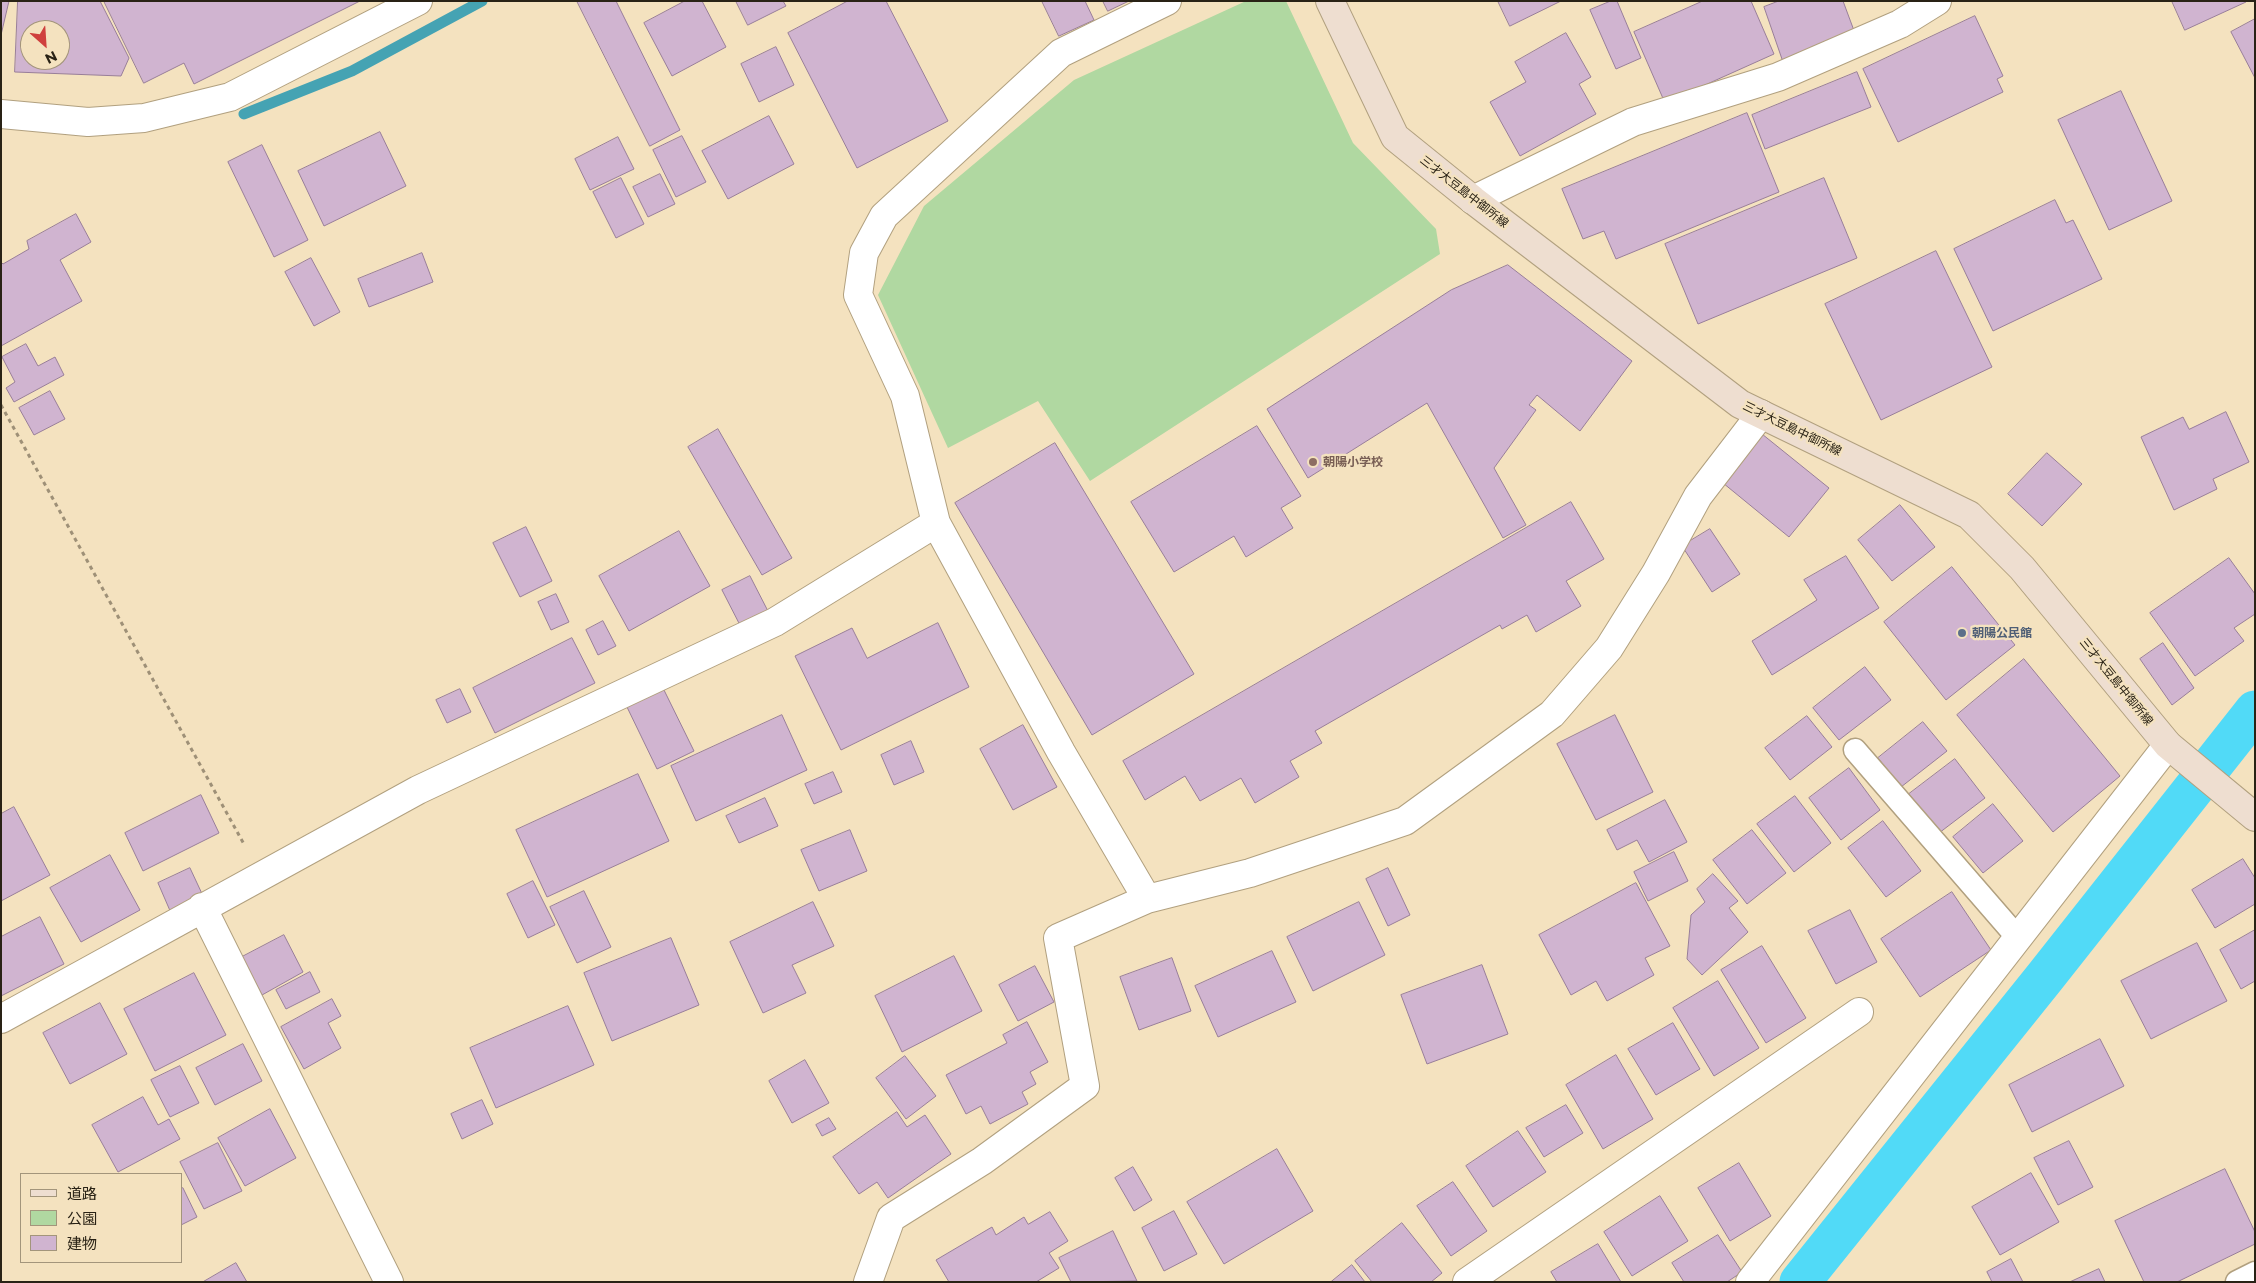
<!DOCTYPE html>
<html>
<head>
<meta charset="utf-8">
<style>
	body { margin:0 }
	#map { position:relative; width:2256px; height:1283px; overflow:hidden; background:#f4e2bf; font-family:Montserrat,"Noto Sans JP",sans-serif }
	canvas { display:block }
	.frame { position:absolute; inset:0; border:2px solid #292215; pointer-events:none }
	.legend { position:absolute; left:20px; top:1173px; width:162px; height:90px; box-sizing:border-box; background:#f4e2bf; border:1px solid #a3957b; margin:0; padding:6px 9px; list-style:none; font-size:15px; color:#292215 }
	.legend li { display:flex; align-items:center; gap:10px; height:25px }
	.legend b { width:25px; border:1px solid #a3957b }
	.north { position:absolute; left:20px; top:20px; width:50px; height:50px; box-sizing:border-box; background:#f4e2bf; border:1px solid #a3957b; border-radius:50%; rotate:154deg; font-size:14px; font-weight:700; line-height:20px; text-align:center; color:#292215 }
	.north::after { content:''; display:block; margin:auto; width:18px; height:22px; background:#cf403d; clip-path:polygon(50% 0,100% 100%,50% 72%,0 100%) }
</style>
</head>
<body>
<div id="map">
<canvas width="2256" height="1283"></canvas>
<div class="frame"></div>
<ul class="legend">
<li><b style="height:6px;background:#eeded0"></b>道路</li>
<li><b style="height:14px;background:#b0d8a1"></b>公園</li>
<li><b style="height:14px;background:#d0b4d0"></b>建物</li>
</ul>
<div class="north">N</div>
</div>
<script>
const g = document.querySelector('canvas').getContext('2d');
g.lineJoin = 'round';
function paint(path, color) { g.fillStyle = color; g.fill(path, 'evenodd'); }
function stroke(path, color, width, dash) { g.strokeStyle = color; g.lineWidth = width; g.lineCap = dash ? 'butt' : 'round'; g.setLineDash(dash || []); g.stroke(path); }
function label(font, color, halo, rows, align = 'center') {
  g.font = font + ' Montserrat,"Noto Sans JP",sans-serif'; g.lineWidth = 4.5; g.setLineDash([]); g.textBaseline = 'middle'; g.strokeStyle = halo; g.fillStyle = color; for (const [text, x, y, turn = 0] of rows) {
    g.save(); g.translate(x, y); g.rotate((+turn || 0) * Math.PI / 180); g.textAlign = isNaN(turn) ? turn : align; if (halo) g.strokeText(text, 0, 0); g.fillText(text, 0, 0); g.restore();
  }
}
const green = new Path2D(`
	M 1246,1 L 1286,1 L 1353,143 L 1436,229 L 1440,254 L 1090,481 L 1038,401 L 948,448 L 878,295 L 924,206 L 1074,80 Z`);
const stream = new Path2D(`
	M 244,114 L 352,71 L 482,1`);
const canal = new Path2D(`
	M 1800,1282 L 2045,977 L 2255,711`);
const building = new Path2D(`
	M 1,1 L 9,1 L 1,35 Z
	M 18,1 L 100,1 L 129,58 L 121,76 L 15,72 ZM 30,30 L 60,30 L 60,60 L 30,60 Z
	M 104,1 L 360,1 L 194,84 L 184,63 L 144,83 Z
	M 577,1 L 616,1 L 680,130 L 650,146 Z
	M 685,1 L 702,1 L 726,47 L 672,76 L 644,23 Z
	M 736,1 L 783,1 L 786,6 L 748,25 Z
	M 848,1 L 886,1 L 948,121 L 857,168 L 788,33 Z
	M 1042,1 L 1085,1 L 1094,20 L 1059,36 Z
	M 1103,1 L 1129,1 L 1108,11 Z
	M 1498,1 L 1561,1 L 1510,26 Z
	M 1611,1 L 1617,1 L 1641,58 L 1616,69 L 1590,10 Z
	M 1703,1 L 1751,1 L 1774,54 L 1665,103 L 1634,32 Z
	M 1779,1 L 1843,1 L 1856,36 L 1783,62 L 1764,7 Z
	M 2172,1 L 2246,1 L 2246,2 L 2185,30 Z
	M 1975,16 L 2003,76 L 1997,79 L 2003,92 L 1898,142 L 1863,69 Z
	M 2255,19 L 2255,78 L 2231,32 Z
	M 1566,33 L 1591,77 L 1579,84 L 1596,114 L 1520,156 L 1490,102 L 1526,82 L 1515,62 Z
	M 776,47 L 794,85 L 759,102 L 741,64 Z
	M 1857,72 L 1871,107 L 1765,149 L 1752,115 Z
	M 2121,91 L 2172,201 L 2109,230 L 2058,120 Z
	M 1747,113 L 1779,192 L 1616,259 L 1604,231 L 1583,239 L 1562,189 Z
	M 769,116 L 794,164 L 728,199 L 702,151 Z
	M 380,132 L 406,186 L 324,226 L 298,171 Z
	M 682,136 L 706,182 L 676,197 L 653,150 Z
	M 618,137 L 634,169 L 590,190 L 575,159 Z
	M 262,145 L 308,240 L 274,257 L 228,162 Z
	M 660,174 L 675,204 L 648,217 L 633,187 Z
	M 621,178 L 644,224 L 616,238 L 593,192 Z
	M 1824,178 L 1857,258 L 1698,324 L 1665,244 Z
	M 2055,200 L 2066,223 L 2073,220 L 2102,279 L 1993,331 L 1954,249 Z
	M 76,214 L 91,242 L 60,260 L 82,301 L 1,346 L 1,262 L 3,264 L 29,249 L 27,241 Z
	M 1936,251 L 1992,367 L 1881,420 L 1825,304 Z
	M 422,253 L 433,282 L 369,307 L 358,279 Z
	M 311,258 L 340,312 L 314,326 L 285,272 Z
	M 1508,265 L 1632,361 L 1580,431 L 1537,395 L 1529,405 L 1536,410 L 1494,468 L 1526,525 L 1503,538 L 1427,403 L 1308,478 L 1267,409 L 1451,290 Z
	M 26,344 L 38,366 L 55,357 L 64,375 L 14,402 L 6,388 L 15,382 L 2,357 Z
	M 50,391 L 65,419 L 34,435 L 19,408 Z
	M 2226,412 L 2249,462 L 2213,479 L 2217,489 L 2174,510 L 2141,437 L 2183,417 L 2189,429 Z
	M 1257,426 L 1301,496 L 1281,508 L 1293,528 L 1246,557 L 1234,536 L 1174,572 L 1131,502 Z
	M 718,429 L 792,558 L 762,575 L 688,447 Z
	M 1762,434 L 1829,488 L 1789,537 L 1723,483 Z
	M 1055,443 L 1194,674 L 1092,735 L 955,503 Z
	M 2047,453 L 2082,484 L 2042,526 L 2008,494 Z
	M 1571,502 L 1604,559 L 1566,581 L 1581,606 L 1536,632 L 1527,615 L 1502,629 L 1500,625 L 1315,731 L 1322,743 L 1290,761 L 1299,777 L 1255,803 L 1241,778 L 1200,801 L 1185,776 L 1145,800 L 1123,761 Z
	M 1900,505 L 1935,547 L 1892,581 L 1858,540 Z
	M 526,527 L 552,581 L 520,597 L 493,543 Z
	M 1710,529 L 1740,574 L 1712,592 L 1682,546 Z
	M 679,531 L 710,586 L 629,631 L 599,576 Z
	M 1846,556 L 1879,608 L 1772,675 L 1752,641 L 1817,600 L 1804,580 Z
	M 2229,558 L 2255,594 L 2255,614 L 2234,628 L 2244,641 L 2195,676 L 2150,613 Z
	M 1952,567 L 2015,645 L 1946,700 L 1884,622 Z
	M 750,576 L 771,617 L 743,631 L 722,590 Z
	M 556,594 L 569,622 L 551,630 L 538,602 Z
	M 603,621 L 616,646 L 598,655 L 586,630 Z
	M 938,623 L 969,687 L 841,750 L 795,656 L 852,628 L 867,658 Z
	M 572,638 L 595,683 L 495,733 L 473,688 Z
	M 2163,643 L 2194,688 L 2172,705 L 2140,659 Z
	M 2024,659 L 2120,776 L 2053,832 L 1957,715 Z
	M 1865,667 L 1891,700 L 1839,740 L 1813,708 Z
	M 663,688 L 694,751 L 657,769 L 626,705 Z
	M 460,689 L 471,712 L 447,723 L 436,700 Z
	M 782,715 L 807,770 L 696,821 L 671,766 Z
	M 1615,715 L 1653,792 L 1596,820 L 1557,744 Z
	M 1807,716 L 1832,747 L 1790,780 L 1765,748 Z
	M 1923,722 L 1947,751 L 1901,787 L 1878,758 Z
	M 1023,725 L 1057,787 L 1013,810 L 980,749 Z
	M 911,741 L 924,772 L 894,785 L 881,755 Z
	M 1955,759 L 1985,798 L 1939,833 L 1909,794 Z
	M 1849,768 L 1880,810 L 1841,840 L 1809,798 Z
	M 833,772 L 842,792 L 814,804 L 805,784 Z
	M 638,774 L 669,841 L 547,897 L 516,830 Z
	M 201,795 L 219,833 L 143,871 L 125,833 Z
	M 1795,796 L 1831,843 L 1794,872 L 1757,824 Z
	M 765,798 L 778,826 L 739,843 L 726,816 Z
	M 1665,800 L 1687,842 L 1649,862 L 1637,840 L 1617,850 L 1607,830 Z
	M 1993,804 L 2023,841 L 1983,873 L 1953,837 Z
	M 14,807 L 50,875 L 1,901 L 1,814 Z
	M 1883,821 L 1921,871 L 1886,897 L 1848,848 Z
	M 850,830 L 867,871 L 819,891 L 801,850 Z
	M 1752,830 L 1786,873 L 1747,904 L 1713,860 Z
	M 1674,852 L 1688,881 L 1648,901 L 1634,872 Z
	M 110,855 L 140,910 L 81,942 L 50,888 Z
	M 2243,859 L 2255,878 L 2255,904 L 2215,928 L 2192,890 Z
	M 190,868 L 204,898 L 171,913 L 158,883 Z
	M 1388,868 L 1410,915 L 1388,926 L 1366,879 Z
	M 1713,874 L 1738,901 L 1729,908 L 1748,932 L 1702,975 L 1687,959 L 1691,915 L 1705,902 L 1697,889 Z
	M 533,881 L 555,925 L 528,938 L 507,894 Z
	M 1636,883 L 1670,946 L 1645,958 L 1654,975 L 1607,1001 L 1596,981 L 1571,995 L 1539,935 Z
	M 584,891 L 611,947 L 577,963 L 550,907 Z
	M 1952,892 L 1991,950 L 1920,997 L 1881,939 Z
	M 813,902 L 834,946 L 792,965 L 806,993 L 763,1013 L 730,942 Z
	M 1359,902 L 1385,955 L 1313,991 L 1287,937 Z
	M 1850,910 L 1877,962 L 1836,984 L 1808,931 Z
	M 40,917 L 64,964 L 1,996 L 1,937 Z
	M 2255,930 L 2255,981 L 2241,989 L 2220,950 Z
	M 284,935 L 303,972 L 262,995 L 242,957 Z
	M 671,938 L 699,1005 L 612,1041 L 584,973 Z
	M 2197,943 L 2227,1001 L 2151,1039 L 2121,981 Z
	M 1762,946 L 1806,1018 L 1766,1043 L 1721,970 Z
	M 1272,951 L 1296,1002 L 1218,1037 L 1195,986 Z
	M 954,956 L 982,1011 L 902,1052 L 875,996 Z
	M 1172,958 L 1191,1011 L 1139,1030 L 1120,977 Z
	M 1482,965 L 1508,1034 L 1427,1064 L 1401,995 Z
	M 1035,966 L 1054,1002 L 1018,1021 L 999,985 Z
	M 310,972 L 320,992 L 286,1009 L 276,990 Z
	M 194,973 L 226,1035 L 155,1071 L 124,1009 Z
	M 1718,981 L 1759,1048 L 1714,1076 L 1673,1008 Z
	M 332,999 L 341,1016 L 328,1023 L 341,1048 L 304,1069 L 281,1027 Z
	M 100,1003 L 127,1054 L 70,1084 L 43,1033 Z
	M 568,1006 L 594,1065 L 496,1108 L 470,1048 Z
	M 1027,1022 L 1048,1062 L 1030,1072 L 1036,1084 L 1022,1092 L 1028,1104 L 990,1124 L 981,1106 L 966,1114 L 946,1075 L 1007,1043 L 1003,1035 Z
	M 1673,1023 L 1700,1069 L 1656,1095 L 1628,1049 Z
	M 2100,1039 L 2124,1086 L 2032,1132 L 2009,1085 Z
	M 243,1044 L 262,1081 L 215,1105 L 196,1068 Z
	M 1616,1055 L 1653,1119 L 1603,1149 L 1566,1085 Z
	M 905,1056 L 936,1096 L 906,1119 L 876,1078 Z
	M 805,1060 L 829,1103 L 792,1123 L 769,1081 Z
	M 180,1066 L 199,1103 L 170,1117 L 151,1080 Z
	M 143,1097 L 158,1125 L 169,1119 L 180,1139 L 118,1172 L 92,1125 Z
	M 482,1100 L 493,1124 L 462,1139 L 451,1114 Z
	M 1566,1105 L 1583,1133 L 1544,1157 L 1526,1128 Z
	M 270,1109 L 296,1158 L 245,1186 L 218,1138 Z
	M 897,1112 L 907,1127 L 925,1115 L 951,1154 L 888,1198 L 877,1182 L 859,1194 L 833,1157 Z
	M 829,1118 L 836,1129 L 822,1136 L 816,1125 Z
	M 1518,1131 L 1546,1172 L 1493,1207 L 1466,1166 Z
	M 2069,1141 L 2093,1187 L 2058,1205 L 2034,1158 Z
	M 218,1143 L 242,1191 L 204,1209 L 180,1162 Z
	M 1277,1149 L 1313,1211 L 1224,1264 L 1187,1202 Z
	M 1739,1163 L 1771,1216 L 1730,1241 L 1698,1188 Z
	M 1133,1167 L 1152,1200 L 1134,1211 L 1115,1178 Z
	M 2225,1169 L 2255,1232 L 2255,1244 L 2177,1282 L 2144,1282 L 2115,1221 Z
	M 2031,1173 L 2059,1222 L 2000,1255 L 1972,1207 Z
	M 1453,1182 L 1487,1231 L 1451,1256 L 1417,1206 Z
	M 183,1188 L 197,1217 L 181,1225 L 181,1189 Z
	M 1660,1196 L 1688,1241 L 1632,1276 L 1604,1232 Z
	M 1174,1211 L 1197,1254 L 1164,1271 L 1142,1228 Z
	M 1050,1212 L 1068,1241 L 1049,1253 L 1059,1268 L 1036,1282 L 949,1282 L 936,1260 L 992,1227 L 996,1235 L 1024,1217 L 1028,1224 Z
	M 1402,1223 L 1442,1273 L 1431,1282 L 1372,1282 L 1355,1261 Z
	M 1113,1231 L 1137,1281 L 1071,1282 L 1059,1258 Z
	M 1718,1235 L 1742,1272 L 1727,1282 L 1684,1282 L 1672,1263 Z
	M 1598,1244 L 1621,1282 L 1557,1282 L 1551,1272 Z
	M 2011,1259 L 2023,1282 L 1992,1282 L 1987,1272 Z
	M 236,1263 L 247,1282 L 203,1282 Z
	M 1352,1265 L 1365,1282 L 1331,1282 Z
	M 2099,1269 L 2105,1282 L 2070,1282 Z`);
const path = new Path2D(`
	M 1,405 L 245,846`);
const lane = new Path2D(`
	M 1855,750 L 2018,938
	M 2237,1282 L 2255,1273`);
const street = new Path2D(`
	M 1,114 L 88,122 L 144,118 L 230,97 L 418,1
	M 1473,200 L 1633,122 L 1778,77 L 1900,24 L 1937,1
	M 1147,899 L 1250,873 L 1405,821 L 1552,714 L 1609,648 L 1656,573 L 1698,496 L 1761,414
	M 202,907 L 389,1282
	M 1,1019 L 418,790 L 775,622 L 936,523
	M 868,1282 L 891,1218 L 982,1161 L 1085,1086 L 1058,938 L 1147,899 L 1061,752 L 936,523 L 905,396 L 858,295 L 864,253 L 884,216 L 1061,53 L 1167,1
	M 1467,1282 L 1859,1012
	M 1750,1282 L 2168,745`);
const secondary = new Path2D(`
	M 1330,1 L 1395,137 L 1473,200 L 1740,404 L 1969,515 L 2022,568 L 2168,745 L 2255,817`);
const markers = [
	[1313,462,5,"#8d6e63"],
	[1962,633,5,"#5c6f8a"]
];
const streetNames = [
	["三才大豆島中御所線",1464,192,38],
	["三才大豆島中御所線",1792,429,26],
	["三才大豆島中御所線",2116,682,51]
];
const educationNames = [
	["朝陽小学校",1323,462]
];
const serviceNames = [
	["朝陽公民館",1972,633]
];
paint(green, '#b0d8a1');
stroke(stream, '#45a3b3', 11);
stroke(canal, '#51daf7', 41);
paint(building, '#d0b4d0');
stroke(building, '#987e99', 1);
stroke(lane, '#b1a07f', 25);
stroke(street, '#b1a07f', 30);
stroke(secondary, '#b1a07f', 30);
stroke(path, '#9e9077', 3, [4, 4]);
stroke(lane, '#fff', 22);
stroke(street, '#fff', 28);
stroke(secondary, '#eeded0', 28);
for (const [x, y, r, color] of markers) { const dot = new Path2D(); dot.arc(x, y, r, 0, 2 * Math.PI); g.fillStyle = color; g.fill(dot); stroke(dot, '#f4e2bf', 2); }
label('12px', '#292215', '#f4e2bf', streetNames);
label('bold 12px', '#785e54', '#f4e2bf', educationNames, 'left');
label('bold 12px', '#4e5e75', '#f4e2bf', serviceNames, 'left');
</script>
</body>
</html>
